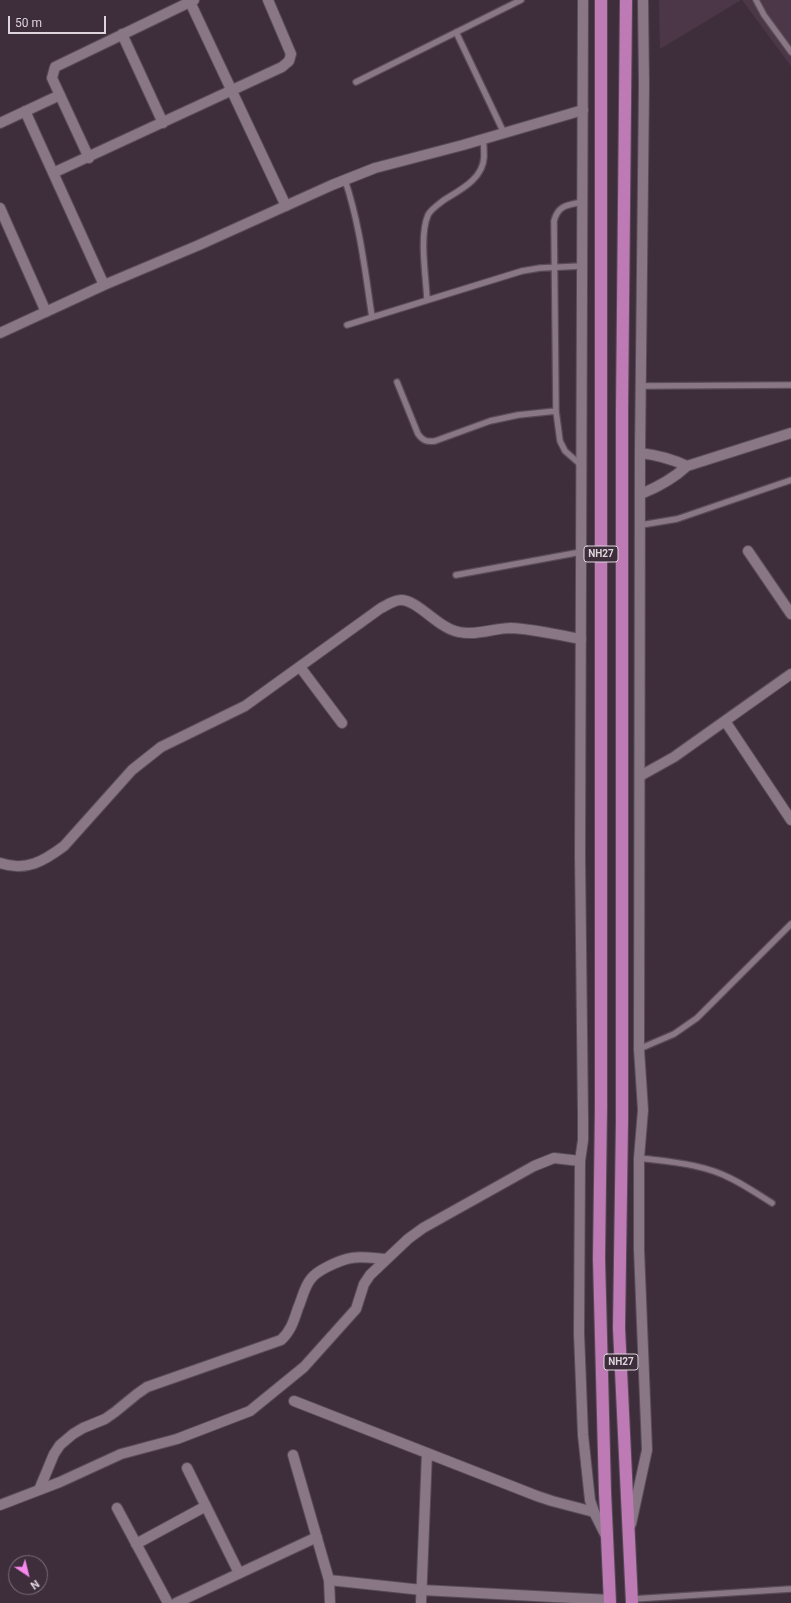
<!DOCTYPE html>
<html>
<head>
<meta charset="utf-8">
<style>
	body { margin:0 }
	#map { position:relative; width:791px; height:1603px; overflow:hidden; background:#3e2e3c; font-family:Roboto,sans-serif }
	canvas { display:block }
	.north { position:absolute; left:8px; top:1555px; width:40px; height:40px; box-sizing:border-box; background:#3e2e3c; border:1px solid #7e707c; border-radius:50%; rotate:145deg; font-size:11px; font-weight:700; line-height:16px; text-align:center; color:#ded4dc }
	.north::after { content:''; display:block; margin:auto; width:14px; height:18px; background:#f788ec; clip-path:polygon(50% 0,100% 100%,50% 72%,0 100%) }
	.scale { position:absolute; left:8px; top:16px; width:98px; height:18px; box-sizing:border-box; border:2px solid #ded4dc; border-top:0; padding-left:5px; font-size:12px; line-height:14px; white-space:nowrap; color:#ded4dc; -webkit-text-stroke:3px #3e2e3c; paint-order:stroke }
</style>
</head>
<body>
<div id="map">
<canvas width="791" height="1603"></canvas>
<div class="north">N</div>
<div class="scale">50 m</div>
</div>
<script>
const g = document.querySelector('canvas').getContext('2d');
g.lineJoin = 'round';
function paint(path, color) { g.fillStyle = color; g.fill(path, 'evenodd'); }
function stroke(path, color, width, dash) { g.strokeStyle = color; g.lineWidth = width; g.lineCap = dash ? 'butt' : 'round'; g.setLineDash(dash || []); g.stroke(path); }
function label(font, color, halo, rows, align = 'center') {
  g.font = font + ' Roboto,sans-serif'; g.lineWidth = 3; g.setLineDash([]); g.textBaseline = 'middle'; g.strokeStyle = halo; g.fillStyle = color; for (const [text, x, y, turn = 0] of rows) {
    g.save(); g.translate(x, y); g.rotate((+turn || 0) * Math.PI / 180); g.textAlign = isNaN(turn) ? turn : align; if (halo) g.strokeText(text, 0, 0); g.fillText(text, 0, 0); g.restore();
  }
}
const built = new Path2D(`
	M 659,0 L 741,0 L 660,49 Z
	M 742,0 L 791,0 L 791,66 Z`);
const lane = new Path2D(`
	M 756,0 L 764,15 L 791,52
	M 456,32 L 504,133
	M 356,82 L 521,0
	M 345,180 C 360,225 365,271 372,317
	M 427,300 C 426,276 419,236 428,215 C 431,209 439,204 444,200 C 460,190 483,179 484,157 C 484,151 484,145 483,139
	M 347,325 L 522,271 L 540,268 L 582,266
	M 397,382 L 418,434 C 423,441 427,442 435,441 L 490,421 L 518,415 L 556,411
	M 641,386 L 791,385
	M 581,465 L 565,451 L 560,441 L 556,411 L 554,221 C 558,205 568,205 582,202
	M 641,525 L 677,519 L 791,480
	M 456,575 L 581,552
	M 639,1049 L 674,1034 L 697,1018 L 791,924
	M 639,1158 C 671,1162 704,1164 732,1179 C 746,1186 759,1195 772,1203
	M 633,1599 L 791,1589`);
const street = new Path2D(`
	M 190,2 L 286,206
	M 122,34 L 163,123
	M 25,111 L 104,285
	M 0,123 L 60,95
	M 89,158 L 52,78 L 55,67 L 194,0
	M 53,173 L 282,67 L 289,61 L 291,54 L 268,0
	M 0,208 L 46,312
	M 0,333 L 104,285 L 199,245 L 332,185 L 375,168 L 463,145 L 583,110
	M 640,453 C 658,455 672,459 687,466
	M 641,494 C 658,487 673,479 687,466 L 791,433
	M 748,551 L 791,614
	M 300,667 L 342,723
	M 725,721 L 791,820
	M 640,776 L 674,757 L 791,674
	M 0,863 C 26,872 44,861 64,846 L 132,770 L 161,747 L 245,706 L 381,608 C 387,605 394,600 401,600 C 418,600 439,629 459,632 C 476,636 494,628 511,628 C 534,629 558,635 581,639
	M 294,1401 L 537,1496 L 552,1501 L 594,1512
	M 293,1455 L 329,1580 L 330,1603
	M 187,1468 L 239,1573
	M 39,1490 L 54,1454 L 60,1445 L 73,1434 L 83,1428 L 105,1419 L 115,1412 L 137,1394 L 147,1387 L 281,1340 C 291,1331 294,1320 298,1308 C 302,1299 304,1288 310,1280 C 314,1274 321,1270 327,1267 C 352,1254 360,1257 386,1259
	M 0,1505 L 60,1482 L 121,1454 L 177,1439 L 250,1411 L 304,1367 L 356,1309 L 364,1284 L 370,1275 L 408,1239 L 423,1228 L 534,1166 L 554,1158 L 580,1161
	M 117,1508 L 168,1603
	M 136,1544 L 206,1506
	M 329,1580 L 422,1590 L 610,1600
	M 176,1603 L 317,1537
	M 421,1603 L 427,1453`);
const secondary = new Path2D(`
	M 583,0 L 580,855 L 583,1117 L 583,1140 L 580,1161 L 579,1333 L 583,1435 L 590,1500 L 594,1512 L 606,1536
	M 631,1524 L 647,1450 L 639,1249 L 639,1158 L 643,1110 L 639,1049 L 640,453 L 644,85 L 643,0`);
const highway = new Path2D(`
	M 601,0 L 601,1108 L 599,1259 L 605,1492 L 610,1603
	M 626,0 L 622,411 L 622,1121 L 619,1328 L 632,1603`);
const shields = [
	[601,554,34],
	[621,1362,34]
];
const shieldNames = [
	["NH27",601,554],
	["NH27",621,1362]
];
paint(built, '#4c3749');
stroke(lane, '#594b57', 8);
stroke(street, '#594b57', 12);
stroke(secondary, '#594b57', 12);
stroke(highway, '#594b57', 14);
stroke(lane, '#897786', 5.5);
stroke(street, '#897786', 10);
stroke(secondary, '#897786', 10);
stroke(highway, '#bd7ab5', 12);
for (const [x, y, w] of shields) { const box = new Path2D(); box.roundRect(x - w / 2, y - 8, w, 16, 3); g.fillStyle = '#3e2e3c'; g.fill(box); stroke(box, '#ded4dc', 1); }
label('bold 10px', '#ded4dc', null, shieldNames);
</script>
</body>
</html>
